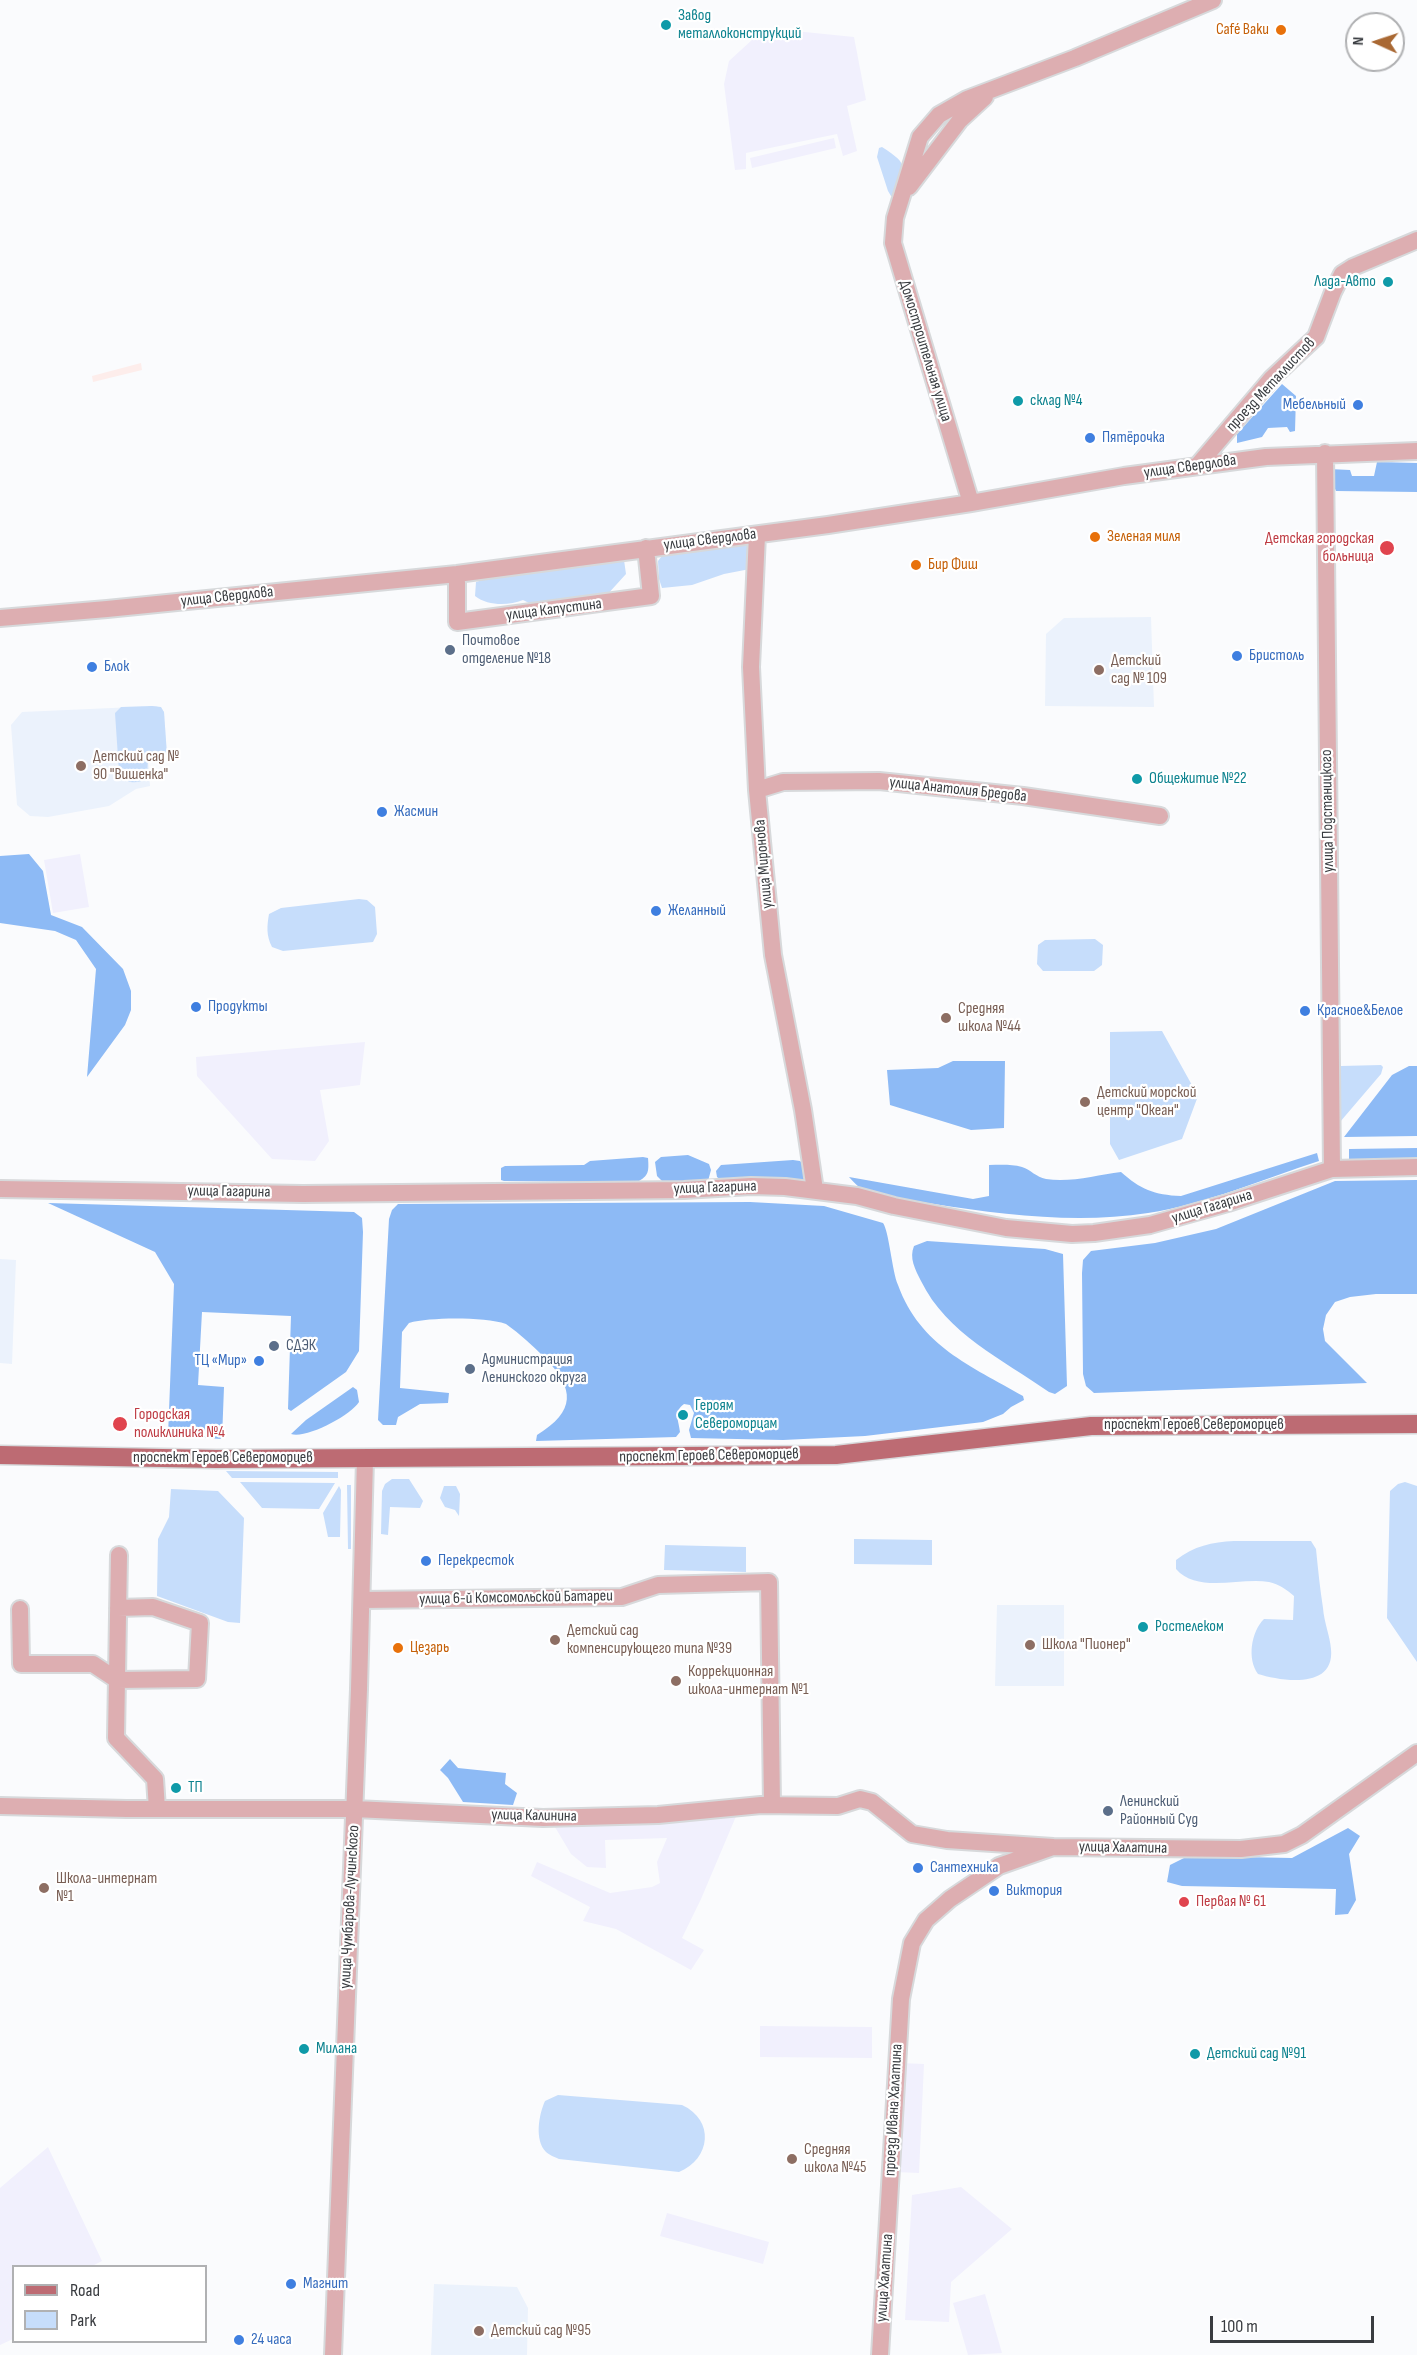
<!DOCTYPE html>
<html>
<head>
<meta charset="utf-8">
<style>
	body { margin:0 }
	#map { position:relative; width:1417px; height:2355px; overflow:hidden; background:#fafbfd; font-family:"Sofia Sans Condensed",sans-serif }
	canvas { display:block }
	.legend { position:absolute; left:12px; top:2265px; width:195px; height:78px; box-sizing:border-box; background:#fff; border:2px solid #b0b1b3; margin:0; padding:8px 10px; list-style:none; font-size:18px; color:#393c40 }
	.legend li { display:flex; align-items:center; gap:12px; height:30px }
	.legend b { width:30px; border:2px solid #b0b1b3 }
	.north { position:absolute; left:1345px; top:12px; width:60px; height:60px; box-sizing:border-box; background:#fff; border:2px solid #b0b1b3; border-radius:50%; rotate:273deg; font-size:16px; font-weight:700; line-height:24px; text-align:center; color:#393c40 }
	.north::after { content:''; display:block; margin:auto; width:21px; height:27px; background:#a96833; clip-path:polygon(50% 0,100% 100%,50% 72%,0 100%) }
	.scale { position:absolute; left:1210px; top:2316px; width:164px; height:27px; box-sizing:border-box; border:3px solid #393c40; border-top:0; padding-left:8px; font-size:18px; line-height:21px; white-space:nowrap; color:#393c40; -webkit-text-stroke:4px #fff; paint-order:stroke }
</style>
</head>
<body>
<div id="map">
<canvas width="1417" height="2355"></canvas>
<ul class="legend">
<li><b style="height:8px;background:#bd6b73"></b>Road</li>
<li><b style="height:16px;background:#c6ddfb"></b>Park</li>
</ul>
<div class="north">N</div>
<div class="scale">100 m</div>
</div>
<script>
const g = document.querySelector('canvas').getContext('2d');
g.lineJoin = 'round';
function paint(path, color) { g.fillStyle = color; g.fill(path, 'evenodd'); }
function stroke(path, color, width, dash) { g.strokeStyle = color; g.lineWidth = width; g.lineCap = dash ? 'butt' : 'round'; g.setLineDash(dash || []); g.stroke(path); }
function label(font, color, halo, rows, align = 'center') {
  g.font = font + ' "Sofia Sans Condensed",sans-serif'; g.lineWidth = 4.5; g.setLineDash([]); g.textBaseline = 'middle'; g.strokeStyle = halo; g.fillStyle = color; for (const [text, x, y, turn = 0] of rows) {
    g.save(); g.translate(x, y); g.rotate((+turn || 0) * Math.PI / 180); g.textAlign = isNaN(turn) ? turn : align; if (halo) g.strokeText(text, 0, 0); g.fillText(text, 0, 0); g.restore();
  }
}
const commercial = new Path2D(`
	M 141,363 L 142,370 L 93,382 L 92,376 Z`);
const industrial = new Path2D(`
	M 765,28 L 854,37 L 866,100 L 847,106 L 857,151 L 843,156 L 837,134 L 746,153 L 746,169 L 735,170 L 724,84 L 729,61 Z
	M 834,138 L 836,148 L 752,168 L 750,158 Z
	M 80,854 L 89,907 L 53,913 L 44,860 Z
	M 365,1042 L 360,1085 L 320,1090 L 329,1141 L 315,1161 L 272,1159 L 197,1076 L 196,1057 Z
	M 713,1812 L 737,1814 L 701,1899 L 682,1938 L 704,1950 L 691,1970 L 616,1929 L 583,1921 L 590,1907 L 531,1876 L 537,1862 L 610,1893 L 652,1887 L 660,1883 L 657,1862 L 667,1838 L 605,1840 L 606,1868 L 587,1867 L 571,1854 L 552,1822 L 679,1822 Z
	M 760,2026 L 872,2027 L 872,2058 L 760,2057 Z
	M 900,2063 L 924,2064 L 919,2173 L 895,2172 Z
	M 48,2147 L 102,2261 L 92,2266 L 14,2266 L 13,2339 L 0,2345 L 0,2188 Z
	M 961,2187 L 1012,2229 L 951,2282 L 949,2322 L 905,2320 L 912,2195 Z
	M 667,2213 L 769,2242 L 763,2264 L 660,2236 Z
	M 985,2294 L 1002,2353 L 968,2355 L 953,2303 Z`);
const built = new Path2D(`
	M 1151,617 L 1154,707 L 1045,706 L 1046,634 L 1064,618 Z
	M 157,706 L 164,712 L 167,755 L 148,757 L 150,786 L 136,789 L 109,806 L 48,817 L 30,816 L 17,805 L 11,725 L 22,712 Z
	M 0,1259 L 16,1260 L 12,1364 L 0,1363 Z
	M 997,1605 L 1064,1605 L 1064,1686 L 995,1686 Z
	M 434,2284 L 517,2287 L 528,2308 L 527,2355 L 431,2355 Z`);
const green = new Path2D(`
	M 882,147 C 911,166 904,165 894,196 L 891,196 L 888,191 L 877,157 L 879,148 Z
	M 738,541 L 751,545 L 750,569 L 724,574 L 692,585 L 662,588 L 659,579 L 658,561 L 665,552 Z
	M 624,560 L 626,574 L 606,596 L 531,604 L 523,600 C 508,606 488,606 475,596 L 476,582 L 498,575 Z
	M 152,706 L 161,707 L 164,712 L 167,755 L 148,757 L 147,778 C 136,785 126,784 119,772 L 115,713 L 121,707 Z
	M 359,899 L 367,900 L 375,907 L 377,934 L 373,942 L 283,951 L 272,947 C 266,935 267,926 269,914 L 281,908 Z
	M 1095,939 L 1103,945 L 1102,965 L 1094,971 L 1043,971 L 1037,964 L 1038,945 L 1045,940 Z
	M 1162,1031 L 1198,1096 L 1182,1139 L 1119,1160 L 1110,1144 L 1110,1032 Z
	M 1381,1065 L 1383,1067 L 1381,1074 L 1340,1122 L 1341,1066 Z
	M 226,1471 L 338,1472 L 338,1478 L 232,1478 Z
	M 392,1479 L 409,1479 L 423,1501 L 420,1508 L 390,1507 L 388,1535 L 381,1534 L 382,1491 L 385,1484 Z
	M 240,1482 L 335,1483 L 319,1509 L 262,1508 Z
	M 1405,1482 L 1417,1486 L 1417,1662 L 1387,1618 L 1390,1491 L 1398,1484 Z
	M 347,1485 L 351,1485 L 351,1549 L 348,1549 Z
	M 339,1486 L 341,1490 L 340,1537 L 328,1537 L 323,1513 Z
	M 444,1486 L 456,1486 L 460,1494 L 459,1516 L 455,1510 L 445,1507 L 440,1498 Z
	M 171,1489 L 218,1491 L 244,1518 L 240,1623 L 228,1622 L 157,1596 L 158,1539 L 169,1517 Z
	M 854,1539 L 932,1540 L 932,1565 L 854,1564 Z
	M 1234,1541 L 1311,1541 L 1316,1549 C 1318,1569 1320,1589 1323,1608 C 1324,1622 1330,1636 1331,1649 C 1335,1690 1281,1681 1258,1674 C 1247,1659 1251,1632 1264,1619 L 1293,1620 L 1294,1596 C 1287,1590 1279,1584 1269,1582 C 1240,1577 1198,1594 1176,1569 L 1176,1560 C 1194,1546 1212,1542 1234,1541 Z
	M 665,1545 L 746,1547 L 746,1572 L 664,1570 Z
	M 558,2095 L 682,2105 C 715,2120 711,2159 679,2172 L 559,2159 C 555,2157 549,2155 546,2152 C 534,2140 539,2114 545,2101 Z`);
const forest = new Path2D(`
	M 1282,384 L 1296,396 L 1295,431 L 1290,432 L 1287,427 L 1268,428 L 1262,437 L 1237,443 L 1237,434 Z
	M 1377,462 L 1417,463 L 1417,492 L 1336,491 L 1328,473 L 1329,469 L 1350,470 L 1352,476 L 1374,476 Z
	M 29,854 L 43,871 L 51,915 L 82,927 L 123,969 L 131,991 L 131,1010 L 125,1025 L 87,1077 L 96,969 L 76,940 L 55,931 L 0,923 L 0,856 Z
	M 953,1061 L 1005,1061 L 1004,1128 L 971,1130 L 890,1105 L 887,1070 L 938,1068 Z
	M 1409,1066 L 1417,1066 L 1417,1136 L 1344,1137 L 1392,1075 Z
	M 1417,1148 L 1417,1159 L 1349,1160 L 1349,1149 Z
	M 1317,1153 L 1319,1161 C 1263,1179 1206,1204 1148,1213 C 1078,1224 1004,1215 934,1204 C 921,1202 868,1193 859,1187 C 855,1184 852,1180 849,1177 L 973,1199 L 989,1196 L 989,1165 C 1000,1165 1011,1164 1022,1167 C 1031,1170 1036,1177 1046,1179 C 1070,1183 1097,1175 1121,1172 C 1140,1189 1154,1195 1181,1196 Z
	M 688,1155 L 709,1164 L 711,1170 L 708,1181 L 662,1181 L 657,1176 L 655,1162 L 661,1157 Z
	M 643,1157 L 648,1158 C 649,1171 649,1176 637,1182 L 504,1181 L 501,1180 L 501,1168 L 505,1166 L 584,1165 L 590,1161 Z
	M 793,1160 L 800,1161 L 805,1166 L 806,1176 L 804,1180 L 721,1180 L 717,1177 L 716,1171 L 721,1165 Z
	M 1417,1180 L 1417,1294 L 1376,1294 L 1350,1297 L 1335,1302 L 1326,1315 L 1323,1329 L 1325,1341 L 1367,1383 L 1094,1393 L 1086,1386 L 1083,1374 L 1082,1273 L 1083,1260 L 1091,1251 L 1155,1243 L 1216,1229 L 1335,1181 Z
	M 750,1202 L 824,1206 L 883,1223 C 889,1231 892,1271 898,1285 C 920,1346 971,1366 1023,1396 L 1024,1400 L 1011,1407 L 1003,1414 L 983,1422 L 865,1436 L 783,1440 L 691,1438 L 689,1430 L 694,1413 L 690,1405 L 684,1404 C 673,1412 679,1421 680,1432 L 676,1437 L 536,1441 L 537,1435 C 576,1411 575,1389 545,1358 C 533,1346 520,1334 506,1324 C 484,1317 431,1317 409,1323 L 402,1332 L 400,1388 L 449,1393 L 448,1403 L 420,1404 L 398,1417 L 396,1425 L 383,1425 L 378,1420 L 389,1219 L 392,1210 L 398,1204 Z
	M 48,1203 L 354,1212 L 362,1218 L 363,1232 L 359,1351 L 346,1372 L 291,1411 L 288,1409 L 291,1316 L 202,1312 L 198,1385 L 224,1387 L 222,1439 L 168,1436 L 174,1284 L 155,1252 Z
	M 927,1241 L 1045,1249 L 1063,1254 L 1067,1386 L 1055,1394 L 1049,1392 C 1002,1359 947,1334 921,1281 C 915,1269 909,1258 914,1246 Z
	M 353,1387 L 357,1390 L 359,1402 C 350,1416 306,1439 291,1434 L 306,1420 Z
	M 450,1759 L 458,1768 L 506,1773 L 505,1784 L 517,1793 L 513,1805 L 463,1802 L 448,1778 L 440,1770 Z
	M 1348,1828 L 1360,1836 L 1349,1854 L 1356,1900 L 1348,1914 L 1335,1915 L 1336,1889 L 1182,1886 L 1167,1882 L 1170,1865 L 1188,1856 L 1292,1858 Z`);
const minor = new Path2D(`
	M 909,187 L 960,120 L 985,97
	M 1325,453 L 1332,1169
	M 1198,465 L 1272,378 L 1316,337 L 1333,292 L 1342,274 L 1353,267 L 1417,240
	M 971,503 L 893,243 L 895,218 L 920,137 L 939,115 L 967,99 L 1075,58 L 1213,0
	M 757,535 L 751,667 L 757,790 L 773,955 L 803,1110 L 815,1190
	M 457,574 L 457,622 L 651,596 L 646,548
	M 0,618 L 107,609 L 457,574 L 828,525 L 971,503 L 1124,476 L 1266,457 L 1417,451
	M 757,790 L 783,782 L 879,781 L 1023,796 L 1160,816
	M 0,1189 L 303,1194 L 684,1190 L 751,1186 L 785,1187 L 857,1196 L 894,1206 L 1006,1228 L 1072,1234 L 1094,1233 L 1150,1225 L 1228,1203 L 1332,1169 L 1417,1167
	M 119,1555 L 116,1738 L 155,1779 L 157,1809
	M 362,1600 L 622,1597 L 658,1585 L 769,1582 L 772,1805
	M 20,1609 L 21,1664 L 93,1664 L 117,1680 L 197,1679 L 200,1623 L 153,1607 L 118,1608
	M 0,1806 L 127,1809 L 355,1809 L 543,1818 L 658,1815 L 761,1805 L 838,1806 L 860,1799 L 872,1802 L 912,1834 L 947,1840 L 1053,1847
	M 333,2355 L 359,1689 L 365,1459
	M 880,2355 L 901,1999 L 912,1943 L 926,1920 L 950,1899 L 999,1866 L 1053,1847 L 1241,1849 L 1284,1844 L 1302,1835 L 1417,1753`);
const major = new Path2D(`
	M 0,1455 L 216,1459 L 836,1455 L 1091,1426 L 1417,1424`);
const markers = [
	[666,25,6,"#0f9aa8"],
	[1281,30,6,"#e8710a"],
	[1388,282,6,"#0f9aa8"],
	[1018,401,6,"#0f9aa8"],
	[1358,405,6,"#3f7fe0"],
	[1090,438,6,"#3f7fe0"],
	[1095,537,6,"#e8710a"],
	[1387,548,8,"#e0444e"],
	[916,565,6,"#e8710a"],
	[450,650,6,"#5c6f8a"],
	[1237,656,6,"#3f7fe0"],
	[92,667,6,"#3f7fe0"],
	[1099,670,6,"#8d6e63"],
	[81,766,6,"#8d6e63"],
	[1137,779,6,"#0f9aa8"],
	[382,812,6,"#3f7fe0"],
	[656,911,6,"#3f7fe0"],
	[196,1007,6,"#3f7fe0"],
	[1305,1011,6,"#3f7fe0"],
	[946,1018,6,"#8d6e63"],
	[1085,1102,6,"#8d6e63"],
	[274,1346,6,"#5c6f8a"],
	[259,1361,6,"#3f7fe0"],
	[470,1369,6,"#5c6f8a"],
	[683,1415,6,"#0f9aa8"],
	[120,1424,8,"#e0444e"],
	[426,1561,6,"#3f7fe0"],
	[1143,1627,6,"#0f9aa8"],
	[555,1640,6,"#8d6e63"],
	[1030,1645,6,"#8d6e63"],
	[398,1648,6,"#e8710a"],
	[676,1681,6,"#8d6e63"],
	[176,1788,6,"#0f9aa8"],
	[1108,1811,6,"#5c6f8a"],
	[918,1868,6,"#3f7fe0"],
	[44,1888,6,"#8d6e63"],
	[994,1891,6,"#3f7fe0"],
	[1184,1902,6,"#e0444e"],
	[304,2049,6,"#0f9aa8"],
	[1195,2054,6,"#0f9aa8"],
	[792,2159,6,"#8d6e63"],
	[291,2284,6,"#3f7fe0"],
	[479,2331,6,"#8d6e63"],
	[239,2340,6,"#3f7fe0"]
];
const cultureNames = [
	["Завод",678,16],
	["металлоконструкций",678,34],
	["Лада-Авто",1376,282,"right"],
	["склад №4",1030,401],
	["Общежитие №22",1149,779],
	["Героям",695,1406],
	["Cевероморцам",695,1424],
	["Ростелеком",1155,1627],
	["ТП",188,1788],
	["Милана",316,2049],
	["Детский сад №91",1207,2054]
];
const foodNames = [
	["Café Baku",1269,30,"right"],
	["Зеленая миля",1107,537],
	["Бир Фиш",928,565],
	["Цезарь",410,1648]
];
const streetNames = [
	["Домостроительная улица",925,351,73],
	["проезд Металлистов",1271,385,-47],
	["улица Свердлова",1190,467,-8],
	["улица Свердлова",710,540,-7],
	["улица Свердлова",227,597,-6],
	["улица Капустина",554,610,-7],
	["улица Анатолия Бредова",958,790,6],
	["улица Подстаницкого",1328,811,-91],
	["улица Миронова",764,864,-95],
	["улица Гагарина",715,1188,-2],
	["улица Гагарина",229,1192,1],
	["улица Гагарина",1212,1207,-17],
	["проспект Героев Североморцев",1194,1425],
	["проспект Героев Североморцев",709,1456,-1],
	["проспект Героев Североморцев",223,1458],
	["улица 6-й Комсомольской Батареи",516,1598,-1],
	["улица Калинина",534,1816,1],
	["улица Халатина",1123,1848,1],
	["улица Чумбарова-Лучинского",350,1907,-87],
	["проезд Ивана Халатина",894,2110,-87],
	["улица Халатина",885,2278,-86]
];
const shopNames = [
	["Мебельный",1346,405,"right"],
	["Пятёрочка",1102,438],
	["Бристоль",1249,656],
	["Блок",104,667],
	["Жасмин",394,812],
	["Желанный",668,911],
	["Продукты",208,1007],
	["Красное&Белое",1317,1011],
	["ТЦ «Мир»",247,1361,"right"],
	["Перекресток",438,1561],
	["Сантехника",930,1868],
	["Виктория",1006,1891],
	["Магнит",303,2284],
	["24 часа",251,2340]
];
const healthNames = [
	["Детская городская",1374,539,"right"],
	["больница",1374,557,"right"],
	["Городская",134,1415],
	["поликлиника №4",134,1433],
	["Первая № 61",1196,1902]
];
const serviceNames = [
	["Почтовое",462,641],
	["отделение №18",462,659],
	["СДЭК",286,1346],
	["Администрация",482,1360],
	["Ленинского округа",482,1378],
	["Ленинский",1120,1802],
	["Районный Суд",1120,1820]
];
const educationNames = [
	["Детский",1111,661],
	["сад № 109",1111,679],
	["Детский сад №",93,757],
	["90 \"Вишенка\"",93,775],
	["Средняя",958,1009],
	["школа №44",958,1027],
	["Детский морской",1097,1093],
	["центр \"Океан\"",1097,1111],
	["Детский сад",567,1631],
	["компенсирующего типа №39",567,1649],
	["Школа \"Пионер\"",1042,1645],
	["Коррекционная",688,1672],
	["школа-интернат №1",688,1690],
	["Школа-интернат",56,1879],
	["№1",56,1897],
	["Средняя",804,2150],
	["школа №45",804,2168],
	["Детский сад №95",491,2331]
];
paint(commercial, '#fdedeb');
paint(industrial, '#f1f0fd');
paint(built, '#ebf2fc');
paint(green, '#c6ddfb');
paint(forest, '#8dbaf5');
stroke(minor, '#d7d9db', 20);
stroke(major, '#d7d9db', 21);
stroke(minor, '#ddaeb1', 16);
stroke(major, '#bd6b73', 18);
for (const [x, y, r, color] of markers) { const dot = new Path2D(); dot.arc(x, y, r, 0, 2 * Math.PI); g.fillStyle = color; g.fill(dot); stroke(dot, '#fff', 2); }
label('16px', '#0d838f', '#fff', cultureNames, 'left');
label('16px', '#c56008', '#fff', foodNames, 'left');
label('16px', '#393c40', '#fff', streetNames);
label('16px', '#366cbe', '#fff', shopNames, 'left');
label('16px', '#be3a42', '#fff', healthNames, 'left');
label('16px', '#4e5e75', '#fff', serviceNames, 'left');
label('16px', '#785e54', '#fff', educationNames, 'left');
</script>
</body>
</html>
